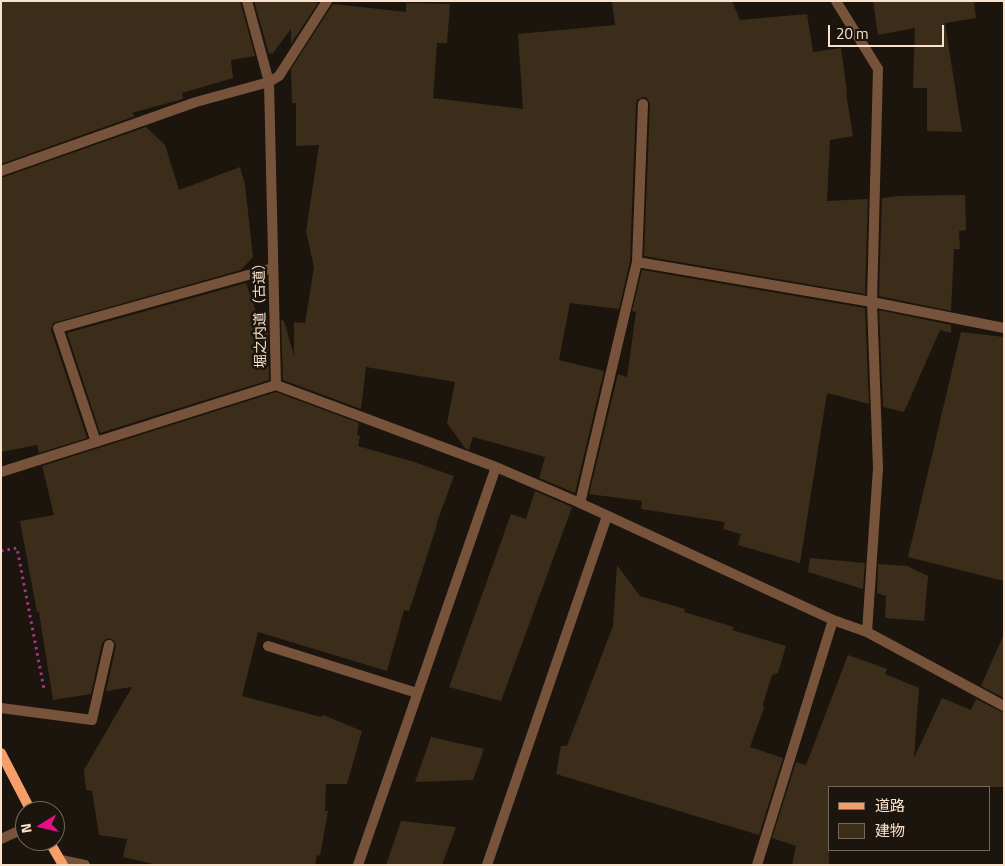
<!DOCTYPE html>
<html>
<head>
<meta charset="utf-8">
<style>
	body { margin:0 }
	#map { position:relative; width:1005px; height:866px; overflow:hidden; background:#1c150d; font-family:"Titillium Web","Noto Sans JP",sans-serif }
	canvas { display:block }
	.frame { position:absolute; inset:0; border:2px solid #fbe2cc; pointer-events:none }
	.legend { position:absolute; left:828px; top:786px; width:162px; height:65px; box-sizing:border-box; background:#1c150d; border:1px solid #756759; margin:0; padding:6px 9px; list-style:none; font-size:15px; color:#fbe2cc }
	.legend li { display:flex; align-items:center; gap:10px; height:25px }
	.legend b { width:25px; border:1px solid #756759 }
	.north { position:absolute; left:15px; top:801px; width:50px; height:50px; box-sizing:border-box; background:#1c150d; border:1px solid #756759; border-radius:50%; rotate:261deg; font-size:14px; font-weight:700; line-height:20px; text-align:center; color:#fbe2cc }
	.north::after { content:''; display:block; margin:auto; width:18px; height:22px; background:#e31084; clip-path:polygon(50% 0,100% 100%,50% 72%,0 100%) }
	.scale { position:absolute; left:828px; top:25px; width:116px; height:22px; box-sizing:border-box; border:2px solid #fbe2cc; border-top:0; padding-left:6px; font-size:15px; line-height:18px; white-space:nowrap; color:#fbe2cc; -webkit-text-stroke:4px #1c150d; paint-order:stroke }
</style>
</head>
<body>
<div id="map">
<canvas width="1005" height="866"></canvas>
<div class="frame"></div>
<ul class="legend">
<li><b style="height:6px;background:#f49e6a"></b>道路</li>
<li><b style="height:14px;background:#3c2d1a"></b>建物</li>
</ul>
<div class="north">N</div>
<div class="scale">20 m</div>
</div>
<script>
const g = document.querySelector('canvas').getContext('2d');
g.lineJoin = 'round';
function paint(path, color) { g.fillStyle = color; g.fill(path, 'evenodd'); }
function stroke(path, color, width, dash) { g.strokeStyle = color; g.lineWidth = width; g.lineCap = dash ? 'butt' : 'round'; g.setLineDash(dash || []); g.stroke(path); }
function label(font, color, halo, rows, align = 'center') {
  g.font = font + ' "Titillium Web","Noto Sans JP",sans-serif'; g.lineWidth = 5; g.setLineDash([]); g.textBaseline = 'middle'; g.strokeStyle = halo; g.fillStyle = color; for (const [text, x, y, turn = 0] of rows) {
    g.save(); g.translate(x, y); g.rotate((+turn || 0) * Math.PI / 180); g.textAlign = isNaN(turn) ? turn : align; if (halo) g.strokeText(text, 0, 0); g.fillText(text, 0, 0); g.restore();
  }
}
const building = new Path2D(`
	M 1,1 L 240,1 L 255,56 L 231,60 L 233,78 L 182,93 L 183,99 L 132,113 L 135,116 L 1,164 Z
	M 254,1 L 312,1 L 318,3 L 291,44 L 291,29 L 273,53 L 269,54 Z
	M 612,1 L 732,1 L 740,20 L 807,14 L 813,52 L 841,48 L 847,93 L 846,93 L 853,136 L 830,140 L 827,201 L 868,199 L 865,294 L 644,256 L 650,104 L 647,98 L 643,97 L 637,100 L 636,104 L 630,261 L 619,309 L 570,303 L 559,360 L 604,371 L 575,493 L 539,478 L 545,457 L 473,437 L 469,450 L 465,448 L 447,423 L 455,382 L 366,367 L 361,409 L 283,380 L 281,320 L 284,321 L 294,356 L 294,322 L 305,323 L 314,267 L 306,232 L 319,145 L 296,146 L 296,103 L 292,103 L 291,69 L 333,4 L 406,12 L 406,3 L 450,4 L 447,43 L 437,43 L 433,98 L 523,109 L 518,34 L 615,25 Z
	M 873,1 L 974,1 L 976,18 L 945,23 L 962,132 L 927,131 L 927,88 L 913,88 L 915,28 L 878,35 Z
	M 146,127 L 165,145 L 179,190 L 240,167 L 245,185 L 253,257 L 241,270 L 53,323 L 51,330 L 87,438 L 39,453 L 37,445 L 1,452 L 1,178 Z
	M 965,195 L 966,230 L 959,231 L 960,249 L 954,249 L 951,311 L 879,296 L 882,198 L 899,196 Z
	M 642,270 L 865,308 L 869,404 L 827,393 L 800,563 L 738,545 L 741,534 L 723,529 L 725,522 L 641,509 L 642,501 L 589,494 L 618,374 L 627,377 L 636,312 L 632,311 Z
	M 246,283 L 258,317 L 268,318 L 269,380 L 100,433 L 67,333 Z
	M 879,310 L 951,325 L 951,333 L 940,330 L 904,412 L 883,407 Z
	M 961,332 L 1004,337 L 1004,581 L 908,557 Z
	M 276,392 L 359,423 L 357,435 L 360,436 L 358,446 L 414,462 L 454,476 L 436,525 L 437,525 L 409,611 L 404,610 L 387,671 L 258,632 L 242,696 L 321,717 L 323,715 L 362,731 L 347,784 L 326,784 L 325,811 L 328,811 L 320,856 L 317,855 L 315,865 L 157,865 L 123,857 L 127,839 L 99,835 L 92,791 L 86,790 L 84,770 L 132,687 L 106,691 L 116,646 L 114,640 L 107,638 L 102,643 L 91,694 L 53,700 L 39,612 L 37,612 L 20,521 L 54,515 L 42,466 Z
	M 535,491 L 572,507 L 501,701 L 449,687 L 511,514 L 526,519 Z
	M 810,558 L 865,563 L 863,589 L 808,572 Z
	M 878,564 L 907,566 L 928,576 L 924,621 L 885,618 L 886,596 L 877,593 Z
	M 617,565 L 640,596 L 685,609 L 684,612 L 734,627 L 732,630 L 786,646 L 778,673 L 772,675 L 763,704 L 764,708 L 750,747 L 783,758 L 759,835 L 556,774 L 561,746 L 567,746 L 613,626 Z
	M 1004,634 L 1004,698 L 981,686 Z
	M 848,655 L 887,669 L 885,674 L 919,688 L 914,758 L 942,698 L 971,710 L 976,699 L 1004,713 L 1004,787 L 829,787 L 829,865 L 792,865 L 796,846 L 772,838 L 796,762 L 806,765 Z
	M 431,737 L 484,749 L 473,780 L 415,782 Z
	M 401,821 L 456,827 L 442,865 L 386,865 Z`);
const path = new Path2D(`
	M 1,551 L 17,548 L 44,689`);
const lane = new Path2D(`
	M 247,1 L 269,82
	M 643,104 L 637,262 L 872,302
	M 96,442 L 58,328 L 273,268
	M 580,503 L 637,262`);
const street = new Path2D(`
	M 836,1 L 878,69 L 872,302 L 878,468 L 867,632
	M 269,82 L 276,385
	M 1,171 L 196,102 L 269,82 L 279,76 L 327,1
	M 872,302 L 1004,328
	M 276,385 L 496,467 L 580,503 L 833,620 L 867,632 L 1004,706
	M 1,472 L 276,385
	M 268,646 L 417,693
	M 1,708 L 92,720 L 109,645
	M 1,839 L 25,828
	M 61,860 L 85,865
	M 358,865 L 496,467
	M 487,865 L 607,516
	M 757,865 L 833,620`);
const secondary = new Path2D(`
	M 1,753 L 31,811
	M 49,841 L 63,865`);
const streetNames = [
	["堀之内道（古道）",261,312,-91]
];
paint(building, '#3c2d1a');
stroke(path, '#a63585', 3, [2.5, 4]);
stroke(lane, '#78533b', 10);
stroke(street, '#78533b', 10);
stroke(secondary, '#f49e6a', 10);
label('14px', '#fbe2cc', '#1c150d', streetNames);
</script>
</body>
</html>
